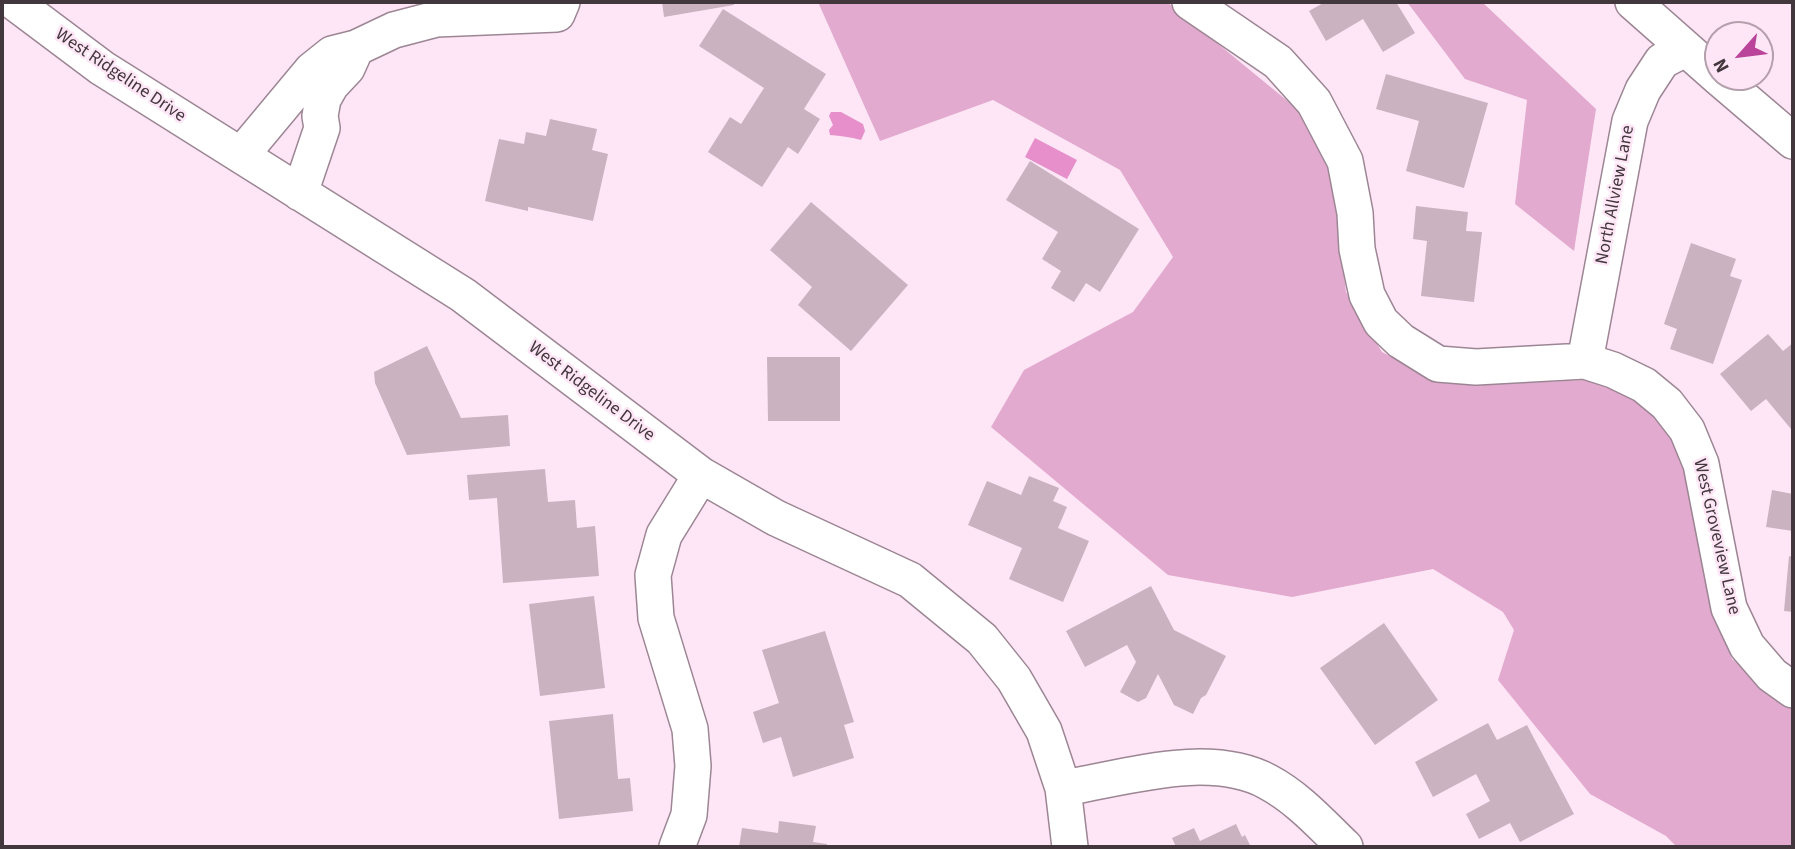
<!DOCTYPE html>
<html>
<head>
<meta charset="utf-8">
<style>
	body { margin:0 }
	#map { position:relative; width:1795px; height:849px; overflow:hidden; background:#ffe6f6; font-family:"Source Sans 3",sans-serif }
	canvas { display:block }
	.frame { position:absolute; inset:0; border:4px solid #41373d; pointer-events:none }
	.north { position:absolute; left:1704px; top:21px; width:70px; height:70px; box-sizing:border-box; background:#ffe6f6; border:2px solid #b3a0ac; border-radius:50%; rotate:242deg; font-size:19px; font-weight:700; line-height:28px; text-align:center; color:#41373d }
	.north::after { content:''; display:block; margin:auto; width:24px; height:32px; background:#bb449b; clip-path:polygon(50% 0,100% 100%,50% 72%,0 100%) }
</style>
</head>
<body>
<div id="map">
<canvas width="1795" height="849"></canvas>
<div class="frame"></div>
<div class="north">N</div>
</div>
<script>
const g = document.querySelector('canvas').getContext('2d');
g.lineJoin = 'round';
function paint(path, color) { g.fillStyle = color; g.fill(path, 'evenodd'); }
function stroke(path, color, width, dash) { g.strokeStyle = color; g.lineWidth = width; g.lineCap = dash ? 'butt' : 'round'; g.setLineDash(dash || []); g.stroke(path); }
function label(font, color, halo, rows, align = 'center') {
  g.font = font + ' "Source Sans 3",sans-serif'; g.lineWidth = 5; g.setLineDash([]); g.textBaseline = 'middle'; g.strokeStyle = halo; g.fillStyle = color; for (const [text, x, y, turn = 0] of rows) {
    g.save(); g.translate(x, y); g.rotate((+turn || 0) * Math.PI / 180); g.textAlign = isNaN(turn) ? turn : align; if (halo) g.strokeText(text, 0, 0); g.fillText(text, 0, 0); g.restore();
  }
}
const green = new Path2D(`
	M 818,2 L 1167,2 L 1301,112 L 1332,170 L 1346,292 L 1382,352 L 1435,379 L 1503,384 L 1585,380 L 1633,397 L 1666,424 L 1684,465 L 1708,597 L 1732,659 L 1787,706 L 1793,708 L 1793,847 L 1677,847 L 1666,836 L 1590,794 L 1498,680 L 1514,630 L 1503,612 L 1433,569 L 1292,597 L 1168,575 L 991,427 L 1024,370 L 1133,312 L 1173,257 L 1120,170 L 993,100 L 880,141 Z
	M 1407,2 L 1482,2 L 1596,109 L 1574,251 L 1515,204 L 1527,100 L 1465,79 Z`);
const water = new Path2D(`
	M 831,112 L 841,112 L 863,124 L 865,131 L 861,140 C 850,137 841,136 830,135 L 829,130 L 833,125 L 829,116 Z
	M 1035,138 L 1077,160 L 1067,179 L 1025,157 Z`);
const building = new Path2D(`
	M 662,2 L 733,2 L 734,5 L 664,17 Z
	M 1325,2 L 1396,2 L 1415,33 L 1383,52 L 1363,19 L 1326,41 L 1309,11 Z
	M 723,9 L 826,74 L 804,109 L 820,119 L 798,154 L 788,147 L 762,187 L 708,152 L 730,117 L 741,124 L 764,88 L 699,46 Z
	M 1386,74 L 1488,103 L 1464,188 L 1406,171 L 1419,121 L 1376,109 Z
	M 550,119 L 597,129 L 592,150 L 608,154 L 593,221 L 528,207 L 528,211 L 485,201 L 499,139 L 524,144 L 526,132 L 546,136 Z
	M 1030,161 L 1139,229 L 1100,292 L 1086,283 L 1074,302 L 1051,288 L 1061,271 L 1042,259 L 1058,232 L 1006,200 Z
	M 811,202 L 908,285 L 851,351 L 798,305 L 812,287 L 770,250 Z
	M 1416,206 L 1468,212 L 1466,231 L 1482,232 L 1474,302 L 1421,296 L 1427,241 L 1413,239 Z
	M 1691,243 L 1736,259 L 1730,276 L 1742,280 L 1713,364 L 1670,349 L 1677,329 L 1664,324 Z
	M 1768,334 L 1783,351 L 1793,343 L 1793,427 L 1791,429 L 1766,399 L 1751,411 L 1720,374 Z
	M 427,346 L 461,418 L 508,415 L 510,446 L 407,455 L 375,383 L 374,372 Z
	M 767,357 L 840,357 L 840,421 L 768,421 Z
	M 545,469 L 548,502 L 575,500 L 577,528 L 595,526 L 599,576 L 503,583 L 497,498 L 469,500 L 467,475 Z
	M 1029,476 L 1059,488 L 1053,501 L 1067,507 L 1058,528 L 1089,541 L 1063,602 L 1009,579 L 1022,548 L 968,525 L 987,481 L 1021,495 Z
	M 1772,490 L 1793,494 L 1793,531 L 1766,527 Z
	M 1789,556 L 1793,557 L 1793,612 L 1784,611 Z
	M 1151,586 L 1174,630 L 1226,656 L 1206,695 L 1201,698 L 1193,714 L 1174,705 L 1158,674 L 1146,698 L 1138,702 L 1120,692 L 1136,662 L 1127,645 L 1085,667 L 1066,631 Z
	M 594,596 L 605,688 L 540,696 L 529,604 Z
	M 1384,623 L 1438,700 L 1375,745 L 1320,668 Z
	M 825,631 L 854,722 L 844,725 L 854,758 L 793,777 L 781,737 L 763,743 L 753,712 L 779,703 L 762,650 Z
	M 613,714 L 618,779 L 630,778 L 633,811 L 559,819 L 549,721 Z
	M 1488,723 L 1497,740 L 1527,725 L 1574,814 L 1520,842 L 1510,823 L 1479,839 L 1466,814 L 1490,801 L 1476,774 L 1433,797 L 1415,762 Z
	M 779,821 L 816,826 L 813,842 L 827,844 L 827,847 L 739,847 L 742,828 L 778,833 Z
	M 1236,824 L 1242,837 L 1245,835 L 1251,847 L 1176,847 L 1172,838 L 1194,828 L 1200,841 Z`);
const minor = new Path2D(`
	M 14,2 L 102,68 L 463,295 L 701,475 L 776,518 L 910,580 L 982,639 L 1014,679 L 1044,731 L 1063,788 L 1070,847
	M 1190,2 L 1278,62 L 1314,102 L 1345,161 L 1355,213 L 1357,249 L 1367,295 L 1381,322 L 1401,341 L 1438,364 L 1476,367 L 1585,361 L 1613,370 L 1644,385 L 1667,404 L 1687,430 L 1701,464 L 1729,608 L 1747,646 L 1772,675 L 1793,690
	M 1633,2 L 1718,77
	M 1718,77 L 1793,141
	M 242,154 L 312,70 L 332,54 L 356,48 L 394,30 L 436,19 L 557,14 L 562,2
	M 300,193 L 322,128 L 320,116 L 323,99 L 331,85 L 347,68 L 356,48
	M 1585,361 L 1630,121 L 1643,90 L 1662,61 L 1685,49
	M 1063,788 C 1125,778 1209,750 1268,782 C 1298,798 1321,824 1345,847
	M 677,847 L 689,815 L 693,766 L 690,729 L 656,618 L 653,575 L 664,535 L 701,475`);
const streetNames = [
	["West Ridgeline Drive",120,76,34],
	["North Allview Lane",1616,195,-79],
	["West Ridgeline Drive",591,392,37],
	["West Groveview Lane",1716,537,77]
];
paint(green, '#e2aace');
paint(water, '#e68fca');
paint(building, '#cab2c1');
stroke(minor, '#9c8694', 38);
stroke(minor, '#fff', 35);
label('18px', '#41373d', '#ffe6f6', streetNames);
</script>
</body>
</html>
